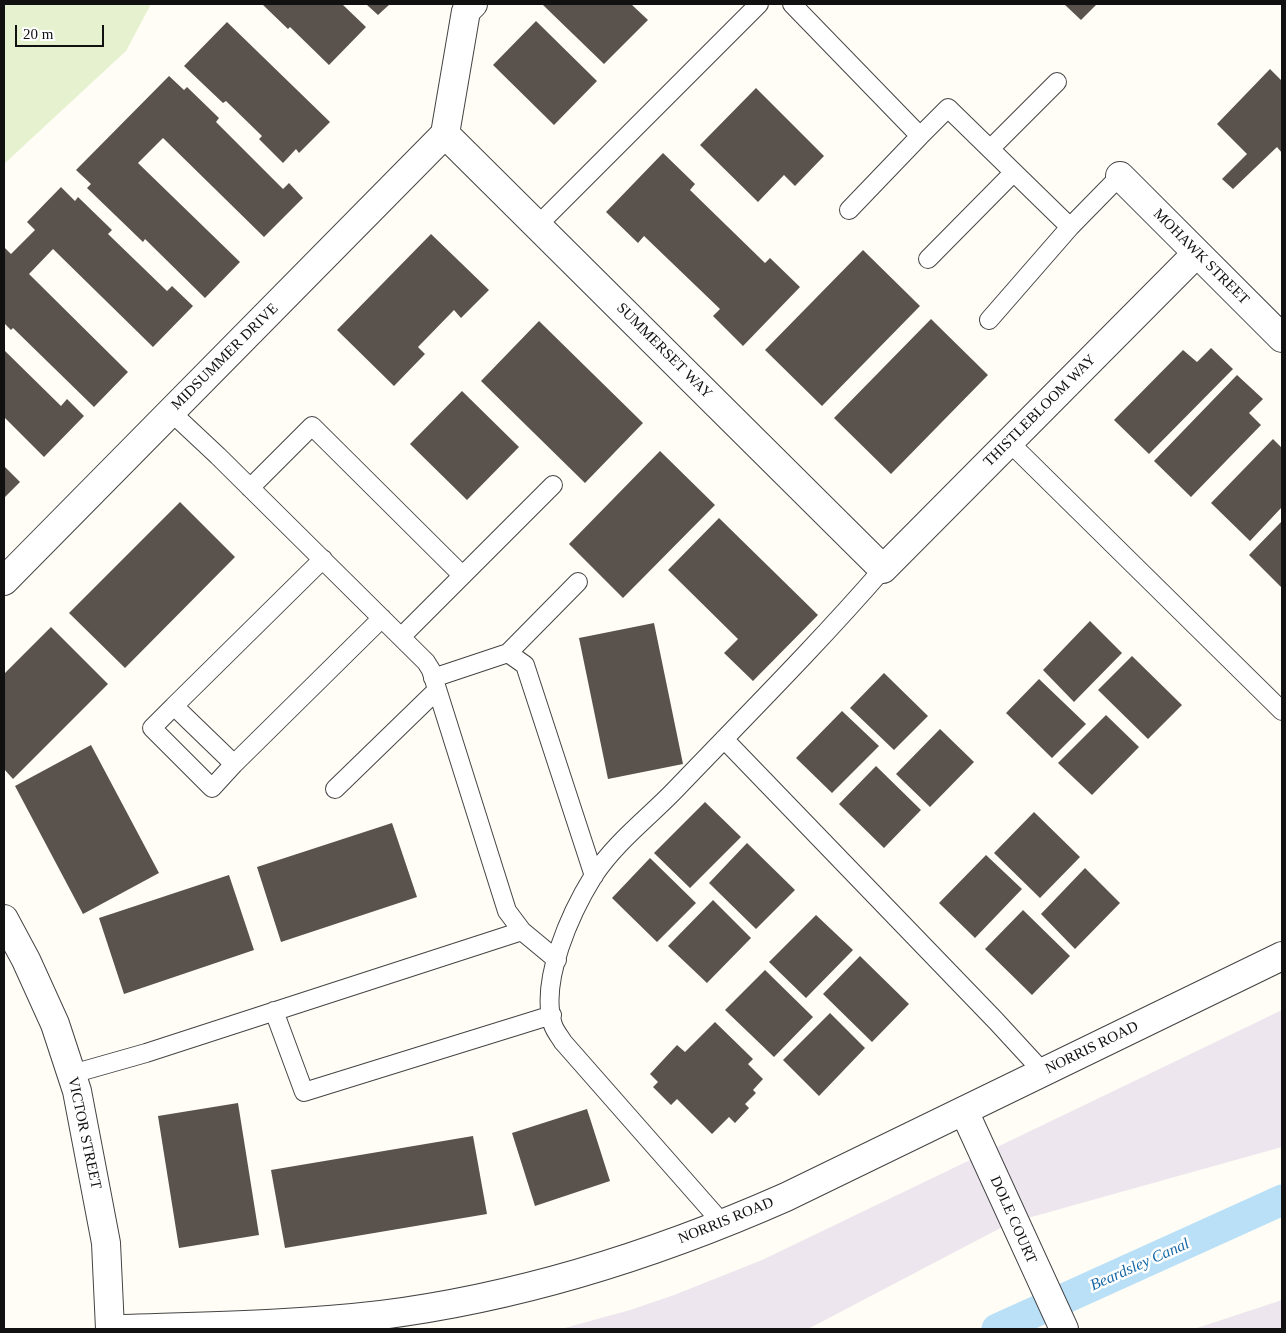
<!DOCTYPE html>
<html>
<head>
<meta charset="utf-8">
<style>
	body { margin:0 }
	#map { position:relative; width:1286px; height:1333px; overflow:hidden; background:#fffdf5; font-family:"Times New Roman",serif }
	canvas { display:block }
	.frame { position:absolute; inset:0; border:5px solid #111; pointer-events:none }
	.scale { position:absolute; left:15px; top:25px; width:89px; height:22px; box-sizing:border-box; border:2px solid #111; border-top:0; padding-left:6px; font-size:15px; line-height:18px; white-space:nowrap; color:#111; -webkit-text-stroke:4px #fff; paint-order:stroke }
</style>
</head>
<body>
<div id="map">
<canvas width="1286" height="1333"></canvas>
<div class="frame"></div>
<div class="scale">20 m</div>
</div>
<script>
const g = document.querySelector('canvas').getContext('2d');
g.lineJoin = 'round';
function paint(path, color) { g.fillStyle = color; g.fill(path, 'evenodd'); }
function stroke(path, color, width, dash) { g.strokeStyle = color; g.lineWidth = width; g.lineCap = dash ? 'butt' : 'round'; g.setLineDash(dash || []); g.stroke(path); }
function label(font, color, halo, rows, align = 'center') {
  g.font = font + ' "Times New Roman",serif'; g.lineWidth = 5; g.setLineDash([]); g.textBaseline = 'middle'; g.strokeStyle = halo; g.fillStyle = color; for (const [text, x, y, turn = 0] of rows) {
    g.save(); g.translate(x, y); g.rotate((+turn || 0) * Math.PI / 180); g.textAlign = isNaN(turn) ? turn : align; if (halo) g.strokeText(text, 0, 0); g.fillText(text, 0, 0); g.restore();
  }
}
const industrial = new Path2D(`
	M 1282,1010 L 1282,1147 L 1010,1223 L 808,1329 L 561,1329 L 630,1310 L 674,1295 L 762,1260 Z
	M 1282,1300 L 1282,1329 L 1194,1329 Z`);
const pitch = new Path2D(`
	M 4,4 L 151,4 L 126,51 L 4,164 Z`);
const canal = new Path2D(`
	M 997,1329 L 1282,1200`);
const building = new Path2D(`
	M 262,4 L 342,4 L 366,27 L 329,65 L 290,27 L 288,29 Z
	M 366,4 L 390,4 L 378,15 Z
	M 545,4 L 631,4 L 648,20 L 604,64 L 543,5 Z
	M 1064,4 L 1097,4 L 1081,20 Z
	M 536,21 L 597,81 L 554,125 L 493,65 Z
	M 227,22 L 330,122 L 299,153 L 296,149 L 283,163 L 259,139 L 262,136 L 226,101 L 223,103 L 184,66 Z
	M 1270,69 L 1282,81 L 1282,153 L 1277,147 L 1233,189 L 1222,179 L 1247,154 L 1217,124 Z
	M 169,76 L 184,90 L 187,87 L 219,118 L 216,122 L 283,189 L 289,183 L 303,198 L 264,237 L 163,138 L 138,163 L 240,262 L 205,298 L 145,239 L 143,242 L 87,188 L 91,184 L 76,170 Z
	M 756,88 L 824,156 L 795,186 L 784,175 L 758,202 L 700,145 Z
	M 663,153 L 695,184 L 690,190 L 765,263 L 770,258 L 800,287 L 743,346 L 713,316 L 720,309 L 644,236 L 638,243 L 606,212 Z
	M 61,187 L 75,201 L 78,197 L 112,230 L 108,234 L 167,291 L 172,286 L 193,306 L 153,347 L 53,249 L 29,274 L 128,372 L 94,407 L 13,328 L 11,330 L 4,323 L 4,247 L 11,254 L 35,230 L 27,222 Z
	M 431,234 L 489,290 L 461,318 L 454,310 L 418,347 L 425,354 L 394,386 L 337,330 Z
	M 863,250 L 920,306 L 822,406 L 765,350 Z
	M 931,319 L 988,375 L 891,474 L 834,418 Z
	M 539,321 L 643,423 L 585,483 L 481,381 Z
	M 1211,348 L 1233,369 L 1149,454 L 1114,420 L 1183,350 L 1197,362 Z
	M 4,350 L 61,406 L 67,399 L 84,416 L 44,457 L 4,417 Z
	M 1237,375 L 1263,399 L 1249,413 L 1261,425 L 1191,497 L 1154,461 Z
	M 462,391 L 519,447 L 467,500 L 410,444 Z
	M 1273,439 L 1282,448 L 1282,507 L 1250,541 L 1211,503 Z
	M 660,451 L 715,505 L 623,598 L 569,544 Z
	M 4,466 L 20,482 L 4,498 Z
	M 180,502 L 235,557 L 125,668 L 69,613 Z
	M 719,518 L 818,615 L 753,681 L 724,653 L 738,639 L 668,570 Z
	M 1282,521 L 1282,588 L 1249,555 Z
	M 1090,621 L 1122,653 L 1074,702 L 1043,670 Z
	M 654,623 L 683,764 L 608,779 L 579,638 Z
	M 51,627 L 108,684 L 13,779 L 4,769 L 4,674 Z
	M 1132,656 L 1182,705 L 1148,739 L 1098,690 Z
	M 884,673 L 928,716 L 894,750 L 850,708 Z
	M 1039,679 L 1086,724 L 1052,758 L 1006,713 Z
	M 842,711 L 879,746 L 832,793 L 796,758 Z
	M 1106,715 L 1139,747 L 1092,795 L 1058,763 Z
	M 940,729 L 974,762 L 930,807 L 896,774 Z
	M 91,745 L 159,873 L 83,914 L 15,786 Z
	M 876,766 L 921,810 L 884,848 L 839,804 Z
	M 705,802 L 741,837 L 690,888 L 654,853 Z
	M 1034,812 L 1080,857 L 1040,898 L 994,853 Z
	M 392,823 L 417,897 L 281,942 L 257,867 Z
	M 747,843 L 795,890 L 756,929 L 709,883 Z
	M 986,855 L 1022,889 L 975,938 L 939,903 Z
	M 650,858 L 696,903 L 657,942 L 612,898 Z
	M 1085,868 L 1120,903 L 1075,949 L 1041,914 Z
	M 229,875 L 254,950 L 124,994 L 99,918 Z
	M 713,900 L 751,938 L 707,983 L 668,946 Z
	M 1023,910 L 1070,956 L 1032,995 L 985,949 Z
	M 816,915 L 853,950 L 806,998 L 769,962 Z
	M 860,956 L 909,1004 L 872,1042 L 823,994 Z
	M 765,970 L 813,1017 L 774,1057 L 725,1010 Z
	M 830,1013 L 865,1048 L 819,1096 L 783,1060 Z
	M 715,1022 L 753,1059 L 748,1064 L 763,1079 L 753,1090 L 756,1093 L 745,1104 L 749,1108 L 735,1123 L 729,1117 L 712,1134 L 677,1099 L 671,1105 L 653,1087 L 658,1082 L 650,1074 L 677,1045 L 685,1052 Z
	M 238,1103 L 259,1235 L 179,1248 L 158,1116 Z
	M 587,1109 L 610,1181 L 535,1206 L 512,1133 Z
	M 473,1136 L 487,1214 L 285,1248 L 271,1170 Z`);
const service = new Path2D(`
	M 792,4 L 920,136 L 948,108 L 1070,227 L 989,320
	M 990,149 L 1057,82
	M 849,210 L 920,136
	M 538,225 L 759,4
	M 1070,227 L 1120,176
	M 928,259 L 1013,173
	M 171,412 L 218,456 L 426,662 L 431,670 L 507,911 L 522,931 L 557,960
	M 1009,442 L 1282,711
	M 250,488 L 312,426 L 462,575
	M 323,559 L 174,706 L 234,764 L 382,618
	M 401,637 L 553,485
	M 508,653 L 578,582
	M 433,678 L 508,653 L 525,665 L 594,876
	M 174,706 L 152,728 L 212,788 L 234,764
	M 724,739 L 996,1021 L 1043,1072
	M 335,789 L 437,690
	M 274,1011 L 304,1092 L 552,1015
	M 72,1074 L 146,1053 L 522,931
	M 723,1224 L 563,1042 C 560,1037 555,1031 553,1025 C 539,981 571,912 594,875 C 616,842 648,818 675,790 C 745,717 817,645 883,569`);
const minor = new Path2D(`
	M 445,134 L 883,569 L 1197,253
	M 445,134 L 466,11 L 473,4
	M 1120,176 L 1282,338
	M 4,581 L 445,134
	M 964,1111 L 1064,1329`);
const tertiary = new Path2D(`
	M 4,919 L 26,960 L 55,1024 L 77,1091 L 106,1243 L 110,1329
	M 124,1329 C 210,1326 296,1325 381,1315 C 522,1297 657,1254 786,1197 L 1282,956`);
const streetNames = [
	["MOHAWK STREET",1201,257,45],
	["SUMMERSET WAY",664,351,45],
	["MIDSUMMER DRIVE",225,357,-45],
	["THISTLEBLOOM WAY",1040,411,-45],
	["NORRIS ROAD",1092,1048,-26],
	["VICTOR STREET",84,1133,78],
	["DOLE COURT",1013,1220,66],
	["NORRIS ROAD",726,1221,-22]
];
const waterNames = [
	["Beardsley Canal",1140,1265,-24]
];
paint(industrial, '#eee6ef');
paint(pitch, '#e6f2cf');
stroke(canal, '#b9e0f7', 31);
paint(building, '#5a524d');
stroke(service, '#444', 20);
stroke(minor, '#444', 30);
stroke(tertiary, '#444', 30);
stroke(service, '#fff', 18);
stroke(minor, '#fff', 28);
stroke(tertiary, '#fff', 28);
label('15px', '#111', '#fff', streetNames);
label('italic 16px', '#1768a6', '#fff', waterNames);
</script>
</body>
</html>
